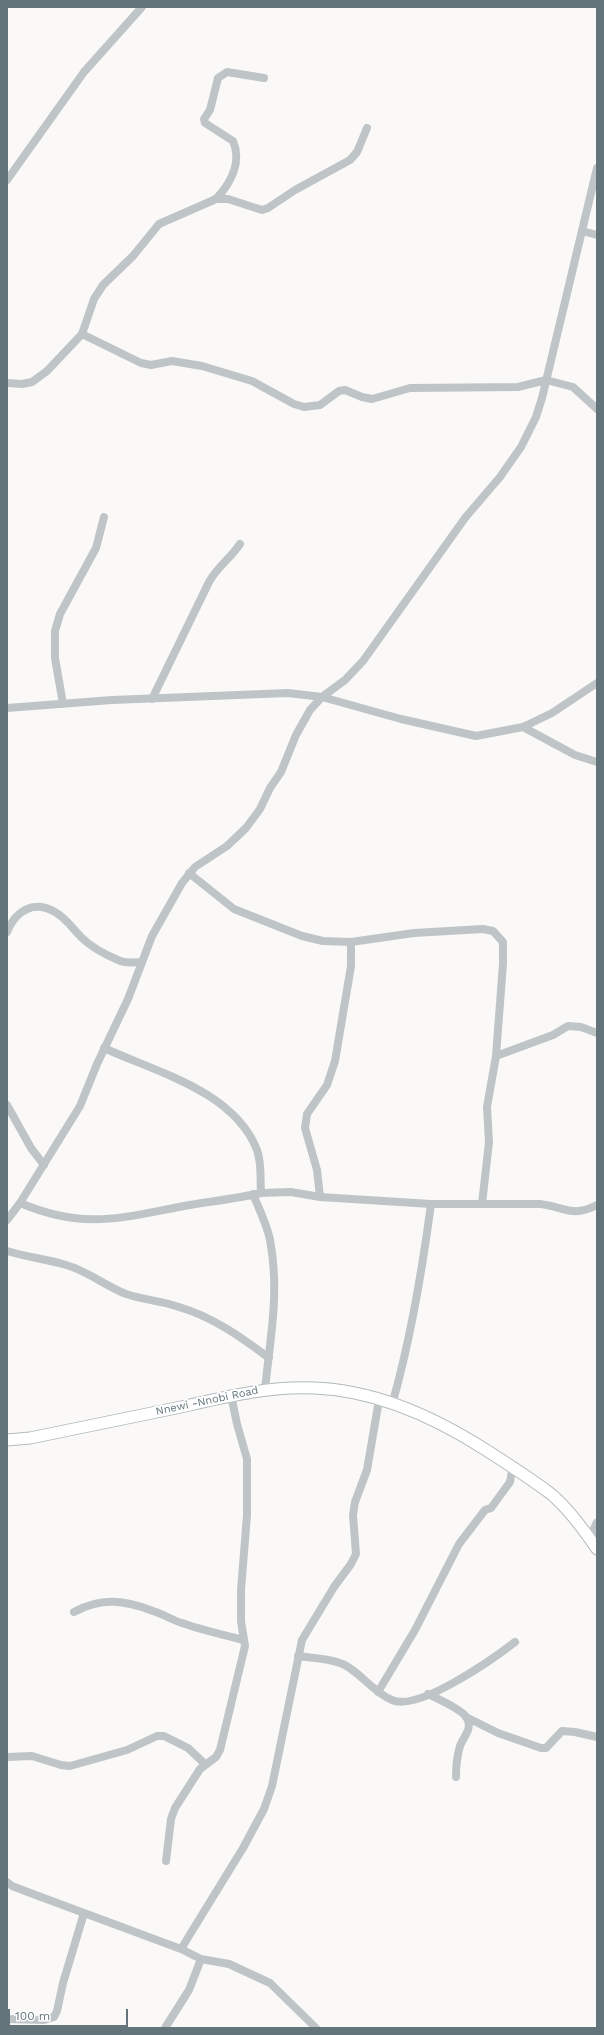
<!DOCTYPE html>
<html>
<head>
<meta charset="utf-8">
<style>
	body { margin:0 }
	#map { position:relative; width:604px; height:2035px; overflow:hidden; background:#faf9f8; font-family:"Work Sans",sans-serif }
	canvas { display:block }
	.frame { position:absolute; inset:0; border:8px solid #63757a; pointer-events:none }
	.scale { position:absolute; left:8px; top:2009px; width:120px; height:18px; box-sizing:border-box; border:2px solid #63757a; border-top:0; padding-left:5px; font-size:12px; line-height:14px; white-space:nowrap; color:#63757a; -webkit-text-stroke:3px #fff; paint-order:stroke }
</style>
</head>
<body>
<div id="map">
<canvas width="604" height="2035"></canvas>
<div class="frame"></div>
<div class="scale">100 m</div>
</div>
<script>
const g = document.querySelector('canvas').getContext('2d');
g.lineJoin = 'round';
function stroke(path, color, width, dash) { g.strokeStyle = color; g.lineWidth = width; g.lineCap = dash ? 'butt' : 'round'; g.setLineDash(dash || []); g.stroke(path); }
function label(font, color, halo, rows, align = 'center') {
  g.font = font + ' "Work Sans",sans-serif'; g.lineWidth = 4; g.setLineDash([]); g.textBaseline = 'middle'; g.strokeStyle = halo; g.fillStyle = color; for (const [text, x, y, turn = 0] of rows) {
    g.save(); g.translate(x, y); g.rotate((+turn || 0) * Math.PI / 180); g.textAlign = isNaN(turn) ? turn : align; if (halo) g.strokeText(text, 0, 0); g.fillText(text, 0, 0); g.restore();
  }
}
const minor = new Path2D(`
	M 7,180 L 84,72 L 142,7
	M 215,199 L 228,199 L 262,210 L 268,208 L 295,190 L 350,160 L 357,152 L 367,128
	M 582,231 L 597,235
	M 82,334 L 141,363 L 151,365 L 172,361 L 202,366 L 252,381 L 294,404 L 304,407 L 320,405 L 339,391 L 345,390 L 362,397 L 372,399 L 410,388 L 518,387 L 546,380 L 573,387 L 597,409
	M 7,383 L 22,384 L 32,382 L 47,371 L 82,334 L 94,299 L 103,285 L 133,256 L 159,224 L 216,199 C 231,183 242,162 233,141 L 205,123 L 204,119 L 210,110 L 218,78 L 227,72 L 264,78
	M 152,699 L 209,582 C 218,566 230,559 240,544
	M 63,704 L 55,658 L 55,631 L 60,614 L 96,548 L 104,517
	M 7,708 L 112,700 L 288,693 L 322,697 L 401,719 L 476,736 L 523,727 L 552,713 L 597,683
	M 523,727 L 575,755 L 597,762
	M 189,873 L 234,909 L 302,936 L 323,941 L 351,942 L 414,933 L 483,929 L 493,931 L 503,942 L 503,964 L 496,1056 L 487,1107 L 489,1142 L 482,1204
	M 7,932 C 15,912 33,899 55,912 C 66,918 73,929 81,937 C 91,947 106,955 118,960 C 125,964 134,962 142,962
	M 104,1048 C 156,1072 234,1091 257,1150 C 262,1163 260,1180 261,1193
	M 496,1056 L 553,1035 L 568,1026 L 581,1027 L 597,1033
	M 7,1105 L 31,1148 L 44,1165
	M 253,1194 C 259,1209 267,1225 270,1240 C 280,1294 270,1337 265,1390
	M 320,1197 L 317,1170 L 305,1128 L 307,1114 L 327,1085 L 335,1061 L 351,966 L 351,942
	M 20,1203 C 82,1229 116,1219 179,1207 C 206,1202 234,1199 261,1193 L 291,1192 L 320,1197 L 431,1204 L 540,1204 C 565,1207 572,1218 597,1205
	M 7,1220 L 20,1203 L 80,1106 L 97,1064 L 128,999 L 152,936 L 182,883 L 195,867 L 227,846 L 246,828 L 260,809 L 270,788 L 281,772 L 296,735 L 310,710 L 322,697 L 345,680 L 363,661 L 465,518 L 500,477 L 521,447 L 536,417 L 542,398 L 597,168
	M 7,1251 C 26,1257 47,1259 66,1265 C 88,1271 105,1286 126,1294 C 144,1300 162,1301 179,1307 C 213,1317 241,1337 269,1358
	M 392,1405 C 411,1338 422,1272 431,1204
	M 74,1612 C 101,1597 125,1600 153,1611 C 163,1614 172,1620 182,1623 C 202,1630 223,1635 244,1640
	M 298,1656 C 312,1658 327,1658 340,1663 C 358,1669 372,1692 392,1700 C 418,1712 493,1659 515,1642
	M 378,1692 L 415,1630 L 459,1544 L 485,1510 L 491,1508 L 510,1482 L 513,1466
	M 428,1694 C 438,1699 461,1709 466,1717 C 474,1728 463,1737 460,1746 C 457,1756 456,1767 456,1777
	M 466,1717 L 498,1733 L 541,1748 L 546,1748 L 562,1731 L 575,1732 L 597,1737
	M 7,1757 L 32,1756 L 61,1765 L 70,1766 L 127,1750 L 157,1736 L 164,1736 L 188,1748 L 205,1764
	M 166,1861 L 171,1819 L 175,1808 L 200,1769 L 216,1757 L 220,1750 L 245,1646 L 241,1621 L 241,1590 L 247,1515 L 247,1459 L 237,1424 L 231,1395
	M 7,1882 L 12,1886 L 33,1894 L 181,1949 L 201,1959 L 229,1964 L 270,1983 L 316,2028
	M 181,1949 L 243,1848 L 264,1809 L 272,1786 L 302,1640 L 334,1587 L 351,1564 L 356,1554 L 353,1515 L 355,1502 L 367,1470 L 379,1400
	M 7,2019 L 44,2020 L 54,2017 L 57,2011 L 63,1983 L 84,1913
	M 165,2028 L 189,1990 L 201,1959`);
const tertiary = new Path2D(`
	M 590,1539 L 597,1523`);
const secondary = new Path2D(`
	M 7,1440 L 30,1438 C 80,1428 130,1417 181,1407 C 225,1397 268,1386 314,1388 C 375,1390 436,1418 486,1450 C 508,1464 530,1478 551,1494 C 569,1509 584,1530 597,1549`);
const streetNames = [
	["Nnewi -Nnobi Road",207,1401,-12]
];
stroke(secondary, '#b2babc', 13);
stroke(minor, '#bfc5c7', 8);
stroke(tertiary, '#bfc5c7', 9);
stroke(secondary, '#fff', 11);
label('11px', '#63757a', '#fff', streetNames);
</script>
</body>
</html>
